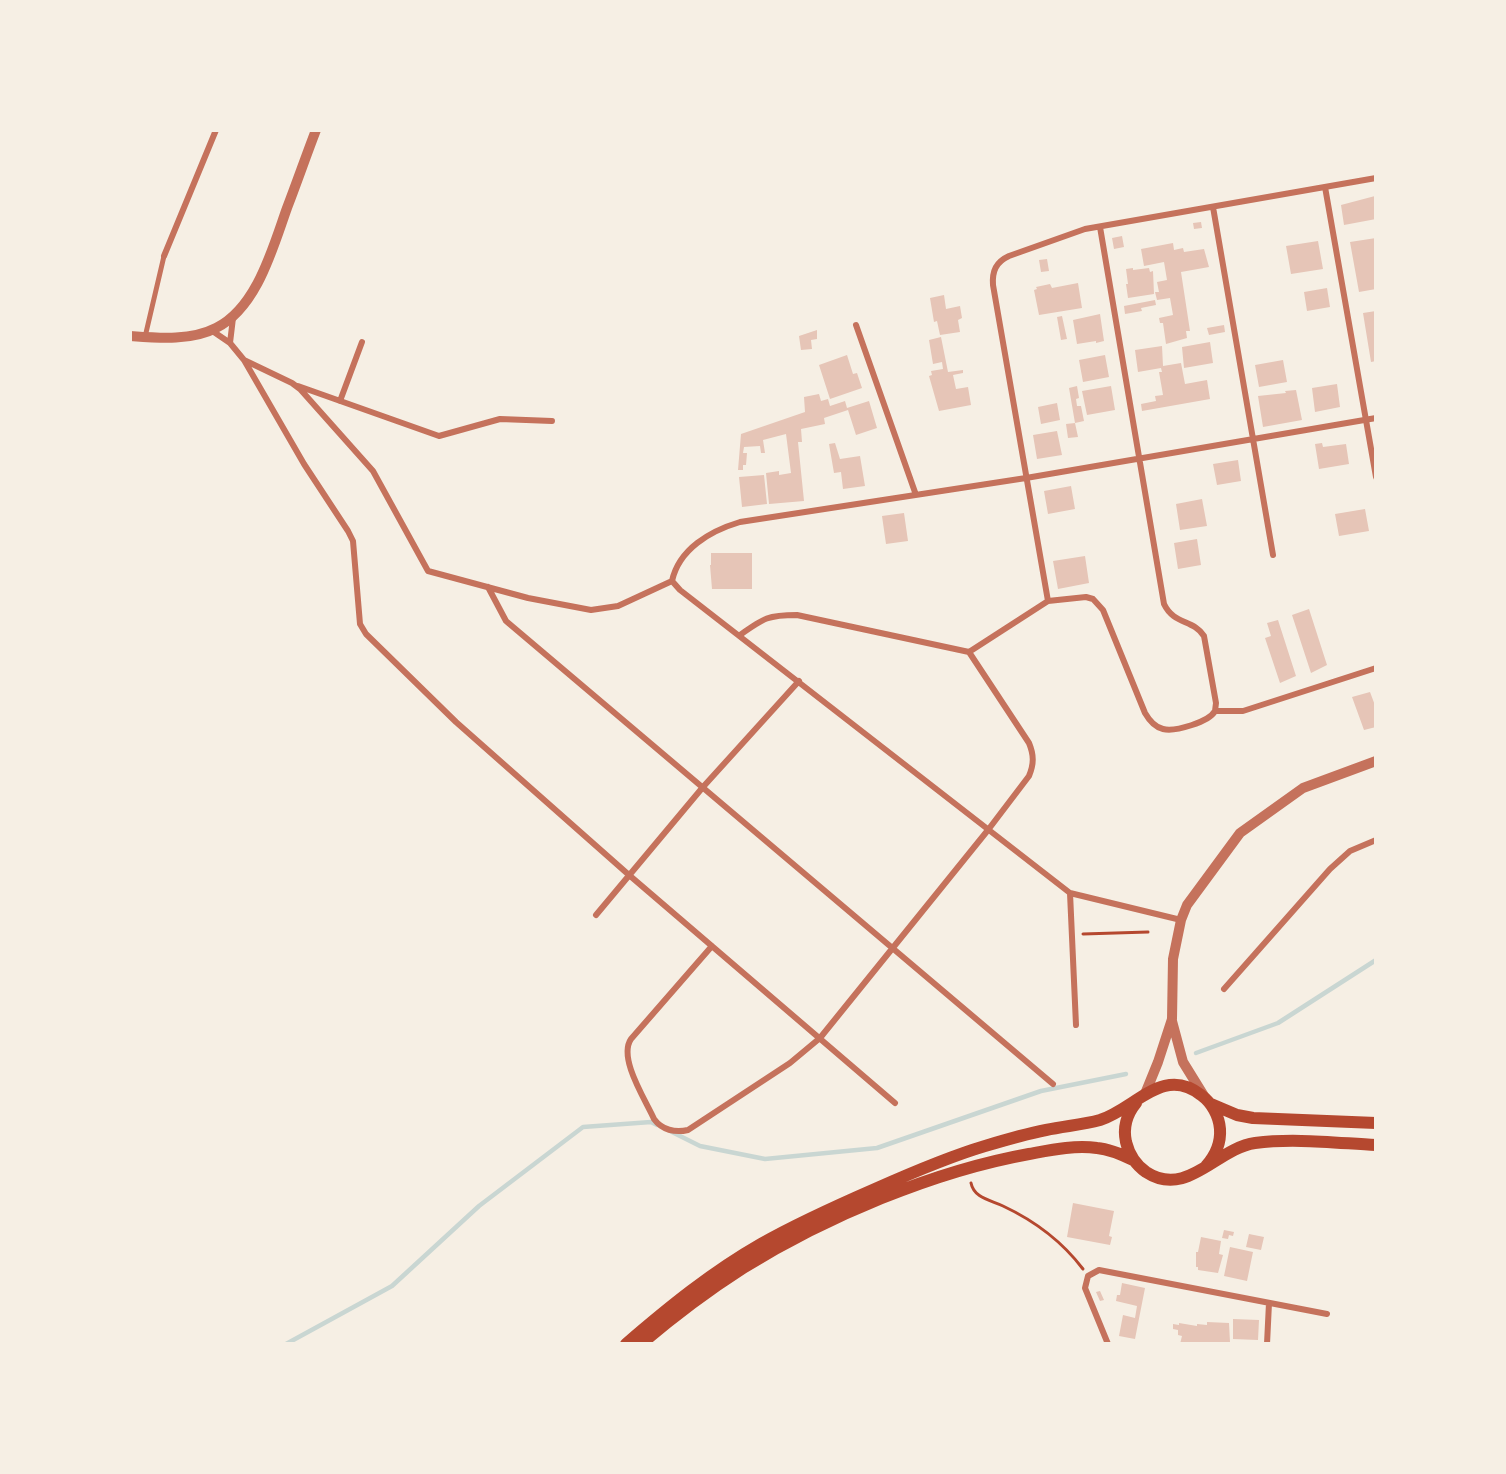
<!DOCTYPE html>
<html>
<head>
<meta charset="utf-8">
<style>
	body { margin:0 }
	#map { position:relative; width:1506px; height:1474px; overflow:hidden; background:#f6efe4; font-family:"Varela Round",sans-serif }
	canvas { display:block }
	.frame { position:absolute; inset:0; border:132px solid #f6efe4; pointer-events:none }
</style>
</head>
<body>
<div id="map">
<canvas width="1506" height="1474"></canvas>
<div class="frame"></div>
</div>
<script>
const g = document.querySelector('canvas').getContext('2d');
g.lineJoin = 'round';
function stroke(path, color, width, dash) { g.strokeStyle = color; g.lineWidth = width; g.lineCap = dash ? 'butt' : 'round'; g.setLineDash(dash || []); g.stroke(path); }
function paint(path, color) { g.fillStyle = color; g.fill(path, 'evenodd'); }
const stream = new Path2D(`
	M 1196,1053 L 1278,1023 L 1376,960
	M 670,1131 L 700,1146 L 765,1159 L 877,1148 L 1041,1091 L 1126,1074
	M 286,1344 L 392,1286 L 479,1206 L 583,1127 L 651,1122 L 657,1125`);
const building = new Path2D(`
	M 1375,196 L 1376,219 L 1344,225 L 1341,205 Z
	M 1201,222 L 1202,228 L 1194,229 L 1193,223 Z
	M 1122,236 L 1124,247 L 1114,249 L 1112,238 Z
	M 1376,238 L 1376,289 L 1359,292 L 1350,242 Z
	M 1318,241 L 1323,269 L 1291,274 L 1286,246 Z
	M 1173,243 L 1174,250 L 1183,248 L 1184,252 L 1204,249 L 1209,267 L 1181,272 L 1190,331 L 1186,331 L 1187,338 L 1166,344 L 1163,323 L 1160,323 L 1159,318 L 1173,315 L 1170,298 L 1157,300 L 1155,292 L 1159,292 L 1157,282 L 1167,280 L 1164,262 L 1144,266 L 1141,249 Z
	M 1047,259 L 1049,271 L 1041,272 L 1039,260 Z
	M 1133,268 L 1133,270 L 1149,268 L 1150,272 L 1153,271 L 1154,294 L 1128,298 L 1126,284 L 1128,284 L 1126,269 Z
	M 1078,283 L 1082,308 L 1039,315 L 1034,290 L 1037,289 L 1036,287 L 1050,284 L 1052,288 Z
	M 1327,288 L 1330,307 L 1307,311 L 1304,292 Z
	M 944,295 L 946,309 L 960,306 L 962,318 L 958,320 L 960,332 L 940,335 L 937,321 L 934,322 L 930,298 Z
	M 1155,300 L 1156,305 L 1141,308 L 1142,311 L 1125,314 L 1124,306 Z
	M 1376,311 L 1376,361 L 1371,362 L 1363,313 Z
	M 1100,314 L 1104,341 L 1096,343 L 1096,341 L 1077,344 L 1073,320 Z
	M 1062,316 L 1067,339 L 1061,340 L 1057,317 Z
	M 1224,325 L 1225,332 L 1209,335 L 1207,328 Z
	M 817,330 L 817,339 L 811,340 L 812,349 L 801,350 L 799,336 Z
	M 941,337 L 948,372 L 963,370 L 963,373 L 953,375 L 956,389 L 968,387 L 971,405 L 939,411 L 929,376 L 932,375 L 931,371 L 943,369 L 942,362 L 933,364 L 929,340 Z
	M 1210,342 L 1213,363 L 1184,368 L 1182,347 Z
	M 1162,346 L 1163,366 L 1181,363 L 1185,384 L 1207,380 L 1210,399 L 1142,411 L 1141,404 L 1156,401 L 1155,396 L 1163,395 L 1159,372 L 1162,372 L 1161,368 L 1138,372 L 1135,350 Z
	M 847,355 L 853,374 L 857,373 L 862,388 L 830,399 L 819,365 Z
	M 1105,355 L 1109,377 L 1083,382 L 1079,360 Z
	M 1283,360 L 1287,382 L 1259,387 L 1255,365 Z
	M 1337,384 L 1340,407 L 1315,412 L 1312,388 Z
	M 1077,386 L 1079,398 L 1076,399 L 1077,406 L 1081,406 L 1084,421 L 1075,423 L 1069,388 Z
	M 1111,386 L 1115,410 L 1087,415 L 1082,391 Z
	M 1296,390 L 1302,420 L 1263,427 L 1258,396 L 1286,393 L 1285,391 Z
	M 819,394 L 821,401 L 828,399 L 830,406 L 845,401 L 847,408 L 869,401 L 877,428 L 856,435 L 848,410 L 824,418 L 825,424 L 801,429 L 802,442 L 798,442 L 804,501 L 769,504 L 766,473 L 779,471 L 779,475 L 791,473 L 786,434 L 763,440 L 765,453 L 761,453 L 760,446 L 744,447 L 743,453 L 747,453 L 746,465 L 743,465 L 743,470 L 738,470 L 741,434 L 805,412 L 804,397 Z
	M 1057,403 L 1060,420 L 1041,424 L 1038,407 Z
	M 1075,423 L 1078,437 L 1068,438 L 1066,424 Z
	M 1057,431 L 1062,455 L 1037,459 L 1033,435 Z
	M 835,443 L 840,459 L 860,456 L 865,486 L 843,489 L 841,472 L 834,473 L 829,444 Z
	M 1322,443 L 1323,447 L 1346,444 L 1349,464 L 1319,469 L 1315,444 Z
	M 1238,460 L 1241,481 L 1217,485 L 1213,464 Z
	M 764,475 L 767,504 L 742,507 L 739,477 Z
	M 1071,486 L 1075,509 L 1048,514 L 1044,491 Z
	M 1202,499 L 1207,526 L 1180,530 L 1176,504 Z
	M 1365,509 L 1369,531 L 1339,536 L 1335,514 Z
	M 904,513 L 908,541 L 886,544 L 882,516 Z
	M 1197,539 L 1201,565 L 1178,569 L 1174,543 Z
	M 711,553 L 752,553 L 752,589 L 712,589 L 710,565 L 711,565 Z
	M 1085,556 L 1089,583 L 1058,589 L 1053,561 Z
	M 1309,609 L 1327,665 L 1311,673 L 1292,615 Z
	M 1278,620 L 1296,676 L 1280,683 L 1265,638 L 1271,636 L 1267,623 Z
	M 1370,692 L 1376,708 L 1376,727 L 1364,730 L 1352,697 Z
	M 1073,1203 L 1114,1211 L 1109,1236 L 1112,1237 L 1110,1245 L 1067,1237 Z
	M 1224,1230 L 1234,1232 L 1233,1236 L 1229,1235 L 1228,1239 L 1222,1238 Z
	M 1249,1234 L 1264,1237 L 1261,1250 L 1246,1247 Z
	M 1201,1237 L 1221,1241 L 1219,1254 L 1223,1255 L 1218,1273 L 1198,1270 L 1198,1267 L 1196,1267 L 1196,1252 L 1198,1252 Z
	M 1230,1247 L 1253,1252 L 1247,1281 L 1224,1276 Z
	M 1122,1283 L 1145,1288 L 1135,1339 L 1119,1336 L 1123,1315 L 1135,1318 L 1137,1306 L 1116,1301 L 1117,1295 L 1120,1295 Z
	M 1100,1291 L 1104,1300 L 1100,1301 L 1096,1292 Z
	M 1233,1319 L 1259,1320 L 1258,1340 L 1233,1339 Z
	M 1207,1322 L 1229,1323 L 1230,1342 L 1180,1344 L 1182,1336 L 1178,1335 L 1178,1330 L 1173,1329 L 1173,1324 L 1179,1325 L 1179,1323 L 1197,1326 L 1197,1324 L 1207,1325 Z`);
const path = new Path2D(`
	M 1083,934 L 1148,932
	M 971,1183 C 974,1198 990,1200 1003,1206 C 1035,1221 1061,1240 1083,1269`);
const pedestrian = new Path2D(`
	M 145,337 L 164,256`);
const minor = new Path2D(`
	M 1325,187 L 1376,477
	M 1213,207 L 1273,555
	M 1100,227 L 1164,604 C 1174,625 1193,619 1204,636 L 1216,703 L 1215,711
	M 164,256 L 216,130
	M 856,325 L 916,495
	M 211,330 L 230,343 L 233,318
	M 230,343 L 244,360 L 292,383 L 300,389 L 373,471 L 428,571 L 528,598 L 591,610 L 618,606 L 672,581
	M 244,360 L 304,464 L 348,531 L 353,541 L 360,624 L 366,634 L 456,722 L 629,875 L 895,1103
	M 298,386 L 439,436 L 500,419 L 552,421
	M 340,401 L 362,342
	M 672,581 C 679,549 710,531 740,522 L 1026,478 L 1376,418
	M 672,581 L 680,590 L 1070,893 L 1181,920
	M 488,587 L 506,621 L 1053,1084
	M 1048,601 L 993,285 C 992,271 996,262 1009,256 L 1085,229 L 1376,178
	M 740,635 C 764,618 768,615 797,615 L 969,652 L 1048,601 L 1086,597 L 1093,599 L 1103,610 L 1145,713 C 1149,720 1154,727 1163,729 C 1175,732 1209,722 1215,711
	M 1215,711 L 1243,711 L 1376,668
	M 1070,893 L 1076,1025
	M 596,915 L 703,787 L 799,681
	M 712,946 L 631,1039 C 618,1058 645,1099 654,1119 C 662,1130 675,1133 688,1130 L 790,1063 L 820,1038 L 988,830 L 1029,776 C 1034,764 1034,755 1029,743 L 969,652
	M 1224,989 L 1330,869 L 1350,851 L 1376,840
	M 1108,1344 L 1085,1288 L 1088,1276 L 1099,1270 L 1327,1314
	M 1267,1344 L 1269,1303`);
const tertiary = new Path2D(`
	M 130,336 C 158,338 191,341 216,328 C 257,308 273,247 287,208 C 297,182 306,156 316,130
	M 1172,1021 L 1183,1062 L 1204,1096
	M 1145,1094 L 1158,1062 L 1172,1019 L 1173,959 L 1181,920 L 1187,905 L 1240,833 L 1303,788 L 1376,761`);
const secondary = new Path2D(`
	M 1136,1103 C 1127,1114 1123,1128 1126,1142 C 1129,1154 1136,1165 1146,1172 C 1187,1199 1217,1148 1255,1143 C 1294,1138 1336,1143 1376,1145
	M 1211,1104 L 1237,1115 L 1253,1118 L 1376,1123
	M 626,1344 C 669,1307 712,1272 761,1244 C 798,1223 836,1206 875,1189 C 911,1173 948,1157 985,1146 C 1005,1140 1026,1134 1046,1130 C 1064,1126 1082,1125 1100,1120 C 1135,1109 1163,1065 1201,1095 C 1212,1103 1219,1116 1220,1129 C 1221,1144 1215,1156 1206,1166
	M 641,1344 C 674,1316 707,1291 743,1268 C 825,1217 934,1171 1029,1154 C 1051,1150 1074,1145 1097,1148 C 1110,1149 1123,1155 1135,1161`);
stroke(stream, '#c9d6d2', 4.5);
paint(building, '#e6c5b7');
stroke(path, '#b5482f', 3);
stroke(pedestrian, '#c5725c', 5);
stroke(minor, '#c5725c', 6);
stroke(tertiary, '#c5725c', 10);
stroke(secondary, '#b5482f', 12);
</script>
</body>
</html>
